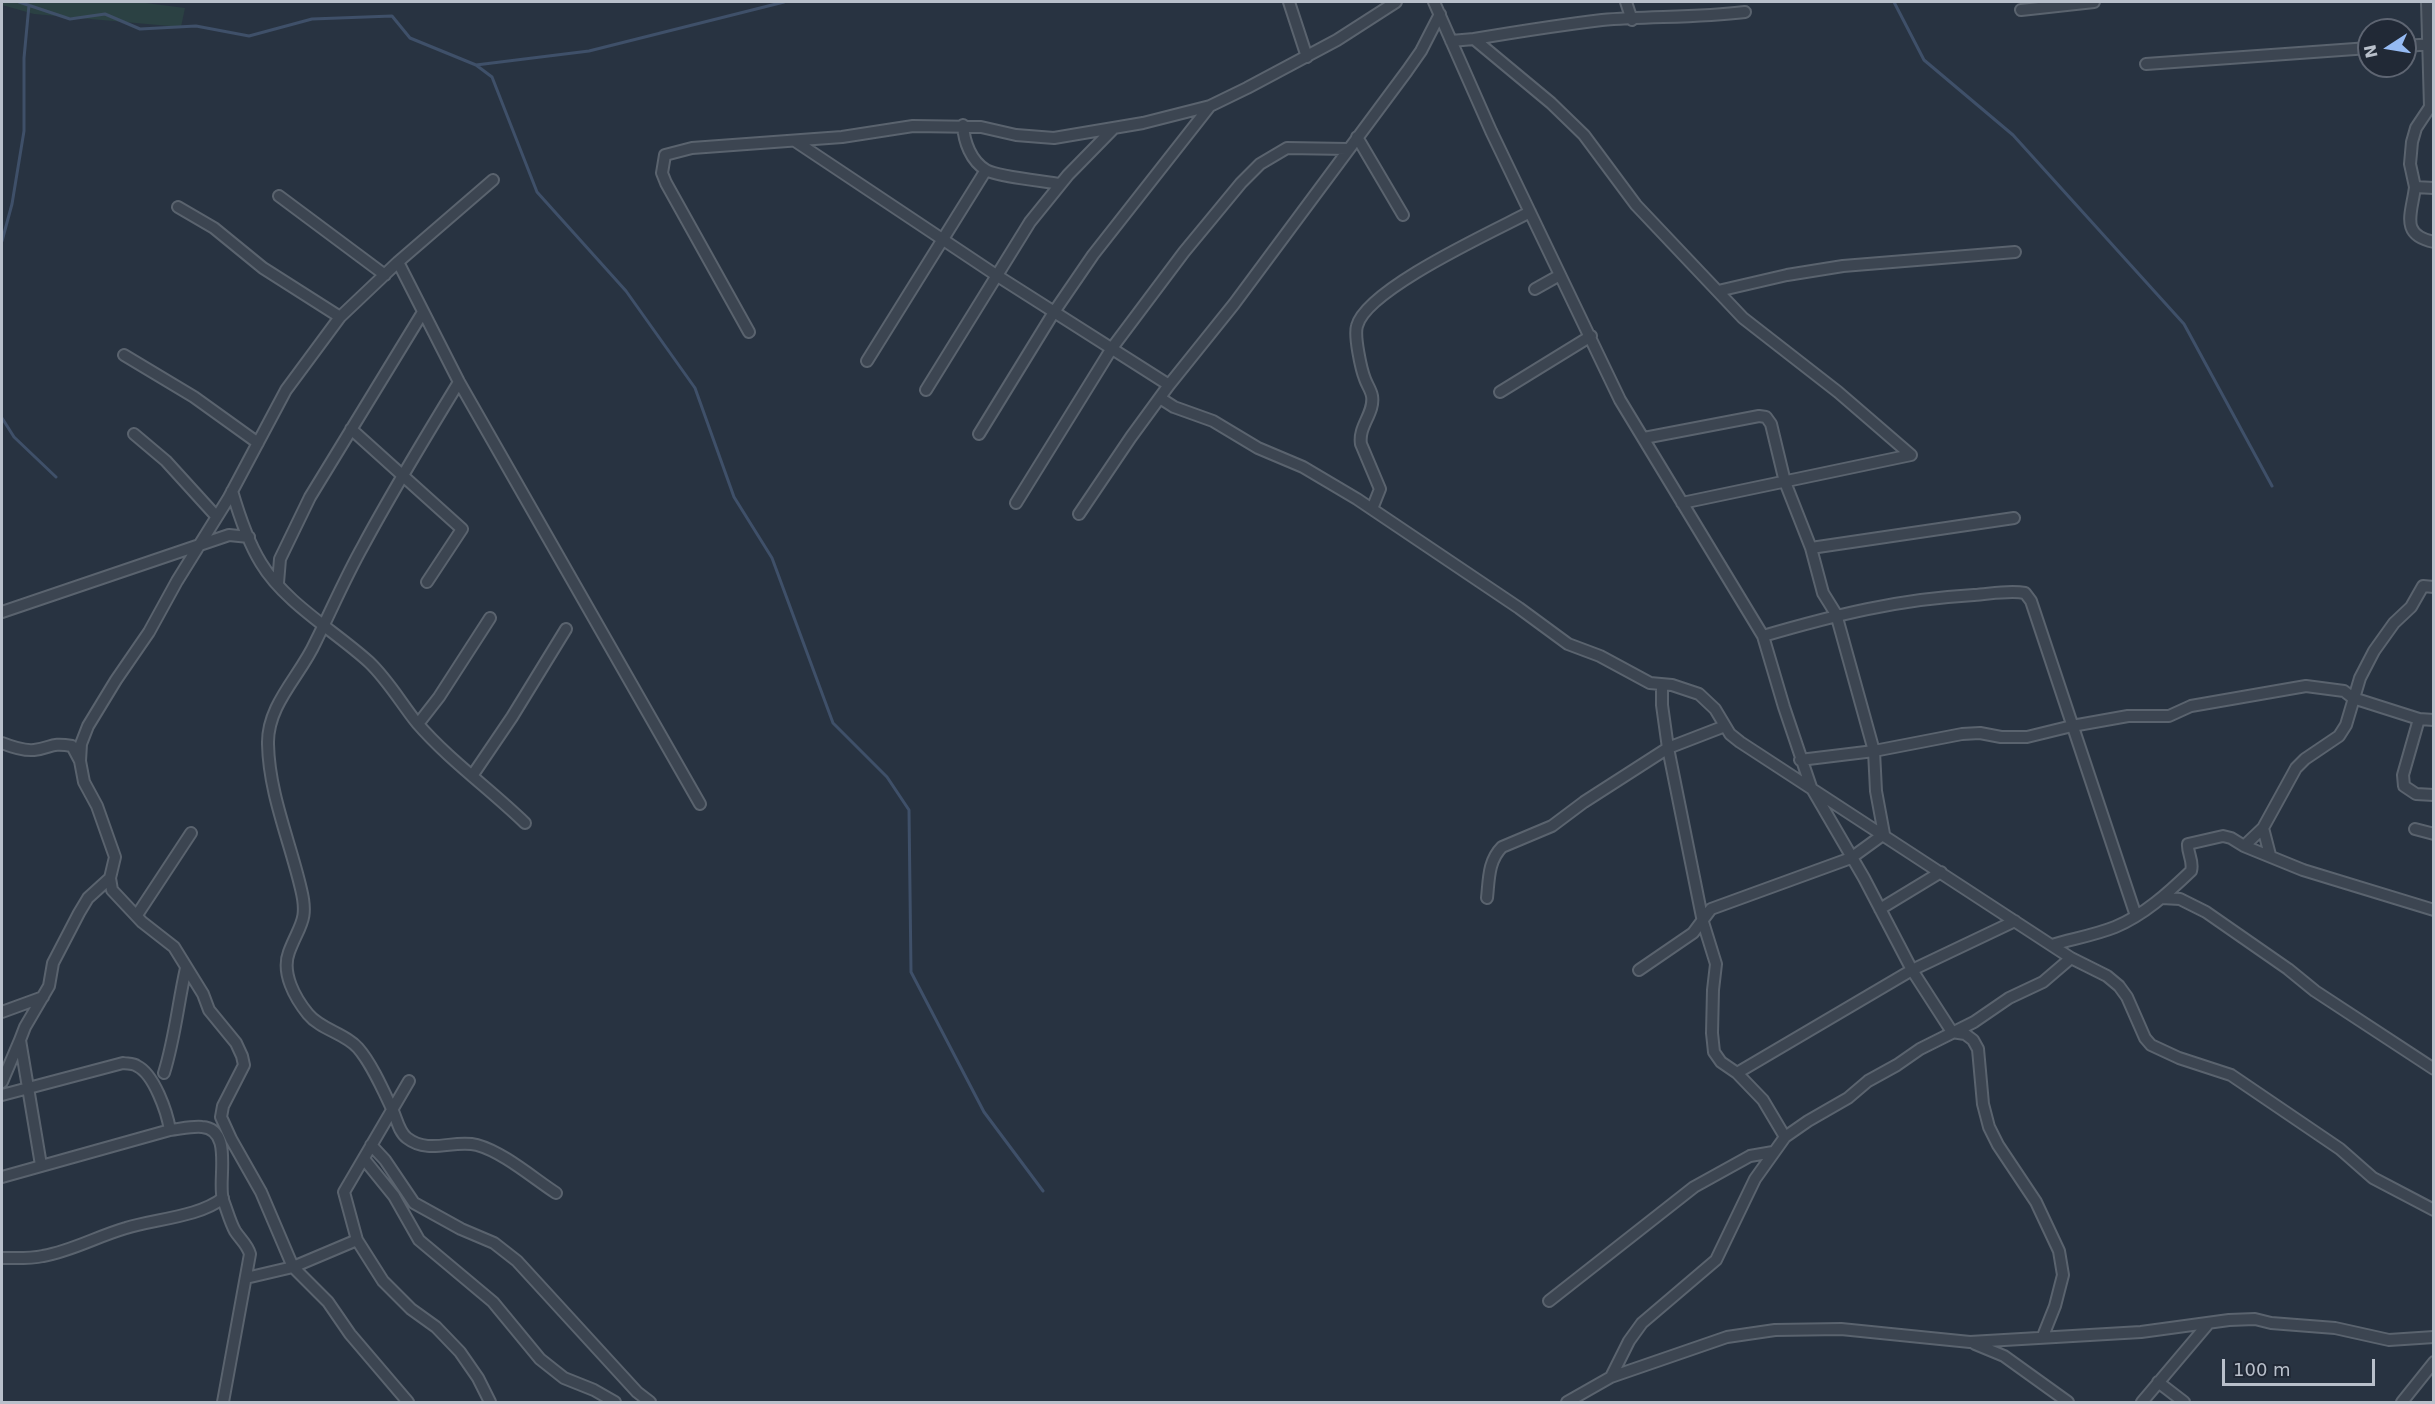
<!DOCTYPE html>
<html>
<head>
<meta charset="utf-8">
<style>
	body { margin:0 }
	#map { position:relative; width:2435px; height:1404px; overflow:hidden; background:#283341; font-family:"DejaVu Sans",sans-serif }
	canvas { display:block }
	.frame { position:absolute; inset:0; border:3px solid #b9c0cb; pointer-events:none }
	.north { position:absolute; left:2357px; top:18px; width:60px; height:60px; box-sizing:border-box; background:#212936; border:2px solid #5e6572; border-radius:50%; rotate:258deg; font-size:16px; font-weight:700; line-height:24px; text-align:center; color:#b9c0cb }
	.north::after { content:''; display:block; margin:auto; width:21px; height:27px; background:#95baf3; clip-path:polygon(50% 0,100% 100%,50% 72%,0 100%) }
	.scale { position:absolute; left:2222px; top:1359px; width:153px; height:27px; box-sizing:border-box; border:3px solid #b9c0cb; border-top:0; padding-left:8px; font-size:18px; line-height:21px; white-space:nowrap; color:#b9c0cb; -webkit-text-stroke:4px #212936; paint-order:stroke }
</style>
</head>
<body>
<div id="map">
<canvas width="2435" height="1404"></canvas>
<div class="frame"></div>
<div class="north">N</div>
<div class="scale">100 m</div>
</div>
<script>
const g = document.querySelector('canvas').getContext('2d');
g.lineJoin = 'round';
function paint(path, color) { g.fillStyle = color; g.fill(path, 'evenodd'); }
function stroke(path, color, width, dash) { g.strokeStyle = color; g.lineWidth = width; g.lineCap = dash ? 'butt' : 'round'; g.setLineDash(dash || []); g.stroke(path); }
const green = new Path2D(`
	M 2,2 L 138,2 L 185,8 L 181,27 L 34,14 L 2,5 Z`);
const stream = new Path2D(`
	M 19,2 L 70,19 L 105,14 L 140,29 L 196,26 L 249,36 L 312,19 L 392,16 L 410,38 L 476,65 L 492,77 L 537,192 L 626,291 L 695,388 L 734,497 L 772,558 L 833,723 L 887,777 L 909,810 L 911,972 L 984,1112 L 1043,1191
	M 1894,2 L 1924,60 L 2013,135 L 2184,324 L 2272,486
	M 476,65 L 589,51 L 784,2
	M 2,241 L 12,204 L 24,131 L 24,58 L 29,5
	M 2,418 L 14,437 L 56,477`);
const street = new Path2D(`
	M 1289,2 L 1307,57
	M 1434,2 L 1491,131 L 1620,400 L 1763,636 L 1784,707 L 1811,787 L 1864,878 L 1912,970 L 1952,1032 L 1965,1034 L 1973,1040 L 1978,1049 L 1983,1104 L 1989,1127 L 1998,1145 L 2036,1202 L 2059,1251 L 2063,1275 L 2055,1306 L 2043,1336
	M 1626,2 L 1632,20
	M 2427,2 L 2430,107 L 2416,128 L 2412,142 L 2410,164 L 2415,187 L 2434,188
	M 2021,10 L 2094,2
	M 1474,39 C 1516,32 1559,25 1602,20 C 1650,16 1697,18 1745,12
	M 1451,41 L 1474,39 L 1551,103 L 1584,135 L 1636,205 L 1743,318 L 1838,392 L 1911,455
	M 2405,46 L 2434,44
	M 2146,64 L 2369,48
	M 963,125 C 964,142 971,161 986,170 C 998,177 1044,181 1060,184
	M 1357,137 L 1403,215
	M 795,141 L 996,275 L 1169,385
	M 2415,187 C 2412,213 2399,235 2434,242
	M 279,196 L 385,275
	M 178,207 L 214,228 L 263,268 L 340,317
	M 398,262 L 459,382 L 700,804
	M 1535,289 L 1560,275
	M 1718,291 L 1787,275 L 1843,266 L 2015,252
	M 749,332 L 666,183 L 662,173 L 665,155 L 692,148 L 842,137 L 913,126 L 981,127 L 1016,135 L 1054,138 L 1143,123 L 1210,106 L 1247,88 L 1337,40 L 1396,2
	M 124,355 L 194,397 L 258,443
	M 867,361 L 986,170
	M 459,382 C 426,436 393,490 363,546 C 345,578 331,611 315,643 C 300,676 267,705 268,744 C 269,794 290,841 301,889 C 309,921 299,925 289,952 C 281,973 295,998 308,1014 C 321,1030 345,1033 358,1048 C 372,1064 384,1092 393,1111 C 397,1120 399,1132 407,1138 C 429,1155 454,1139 477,1145 C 503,1152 533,1178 556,1193
	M 926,390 L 1030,222 L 1068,175 L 1114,128
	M 1500,392 L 1591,336
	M 1160,398 L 1174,407 L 1213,421 L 1258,448 L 1303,467 L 1357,499 L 1519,608 L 1568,644 L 1600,656 L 1650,683 L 1672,685 L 1699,694 L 1715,709 L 1730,734 L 1740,742 L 2071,958 L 2107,976 L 2119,986 L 2127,997 L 2145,1038 L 2151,1045 L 2179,1058 L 2231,1075 L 2340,1149 L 2373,1178 L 2434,1210
	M 351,429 L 462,529 L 427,582
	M 134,434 L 166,461 L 216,516
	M 979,434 L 1054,312 L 1093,255 L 1210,106
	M 232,491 C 239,515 248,542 261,563 C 285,603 335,631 369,662 C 388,680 401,703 417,723 C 449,760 490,789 525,823
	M 1016,503 L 1112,348 L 1184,252 L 1241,183 L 1260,164 L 1287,148 L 1348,149
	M 1682,503 L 1911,455
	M 1372,509 L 1380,489 L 1361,444 C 1358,426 1375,413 1372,396 C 1371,390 1367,385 1365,379 C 1361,369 1354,336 1357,326 C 1366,289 1494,231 1530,212
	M 1079,514 L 1131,437 L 1169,385 L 1234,304 L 1407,71 L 1421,51 L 1440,14
	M 1811,548 L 2014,518
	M 278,583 L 280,559 L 310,497 L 423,312
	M 2,612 L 229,535 L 249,537
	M 1763,636 C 1835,615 1899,599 1974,595 C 1990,594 2009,590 2025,593 L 2031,601 L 2136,916
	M 1662,685 L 1662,705 L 1668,748 L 1703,922 L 1716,964 L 1713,990 L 1712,1033 L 1714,1052 L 1721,1062 L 1737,1073 L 1763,1100 L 1785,1137
	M 2419,719 L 2403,775 L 2404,786 L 2416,794 L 2434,795
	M 418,724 L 439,697 L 490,618
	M 2,743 C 12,747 23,751 34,750 C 52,748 50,742 72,746 L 80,761 L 84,782 L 97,806 L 115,857 L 110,878 L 112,890 L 142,922 L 174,947 L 203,994 L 209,1010 L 236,1043 L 242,1056 L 244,1065 L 223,1106 L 221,1117 L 231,1139 L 261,1192 L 293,1267 L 357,1240
	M 1800,760 L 1874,751 L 1962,734 L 1980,733 L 2001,737 L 2027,737 L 2072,726 L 2128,716 L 2169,716 L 2191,706 L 2306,686 L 2344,691 L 2353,698 L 2419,719 L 2434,720
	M 80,761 L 81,744 L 88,726 L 116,680 L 149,632 L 177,581 L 228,499 L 286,390 L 340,317 L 398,262 L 493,180
	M 472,776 L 512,717 L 566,629
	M 2263,828 L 2270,855
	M 2415,829 L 2434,834
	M 2244,846 L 2263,828 L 2296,768 L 2305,759 L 2339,736 L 2346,725 L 2360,678 L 2374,651 L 2394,623 L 2411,607 L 2423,586 L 2434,587
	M 1487,898 C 1489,880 1488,861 1502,847 L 1552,826 L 1584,802 L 1668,748 L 1725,726
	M 2162,898 L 2180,899 L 2206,912 L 2288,969 L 2315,991 L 2434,1069
	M 1880,909 L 1941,872
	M 137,915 L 191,833
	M 2052,945 C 2072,939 2095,935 2115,927 C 2144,915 2168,893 2191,871 C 2194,861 2187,853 2188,844 L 2223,836 L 2231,838 L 2244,846 L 2303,870 L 2434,910
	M 1639,970 L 1693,933 L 1711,909 L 1851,858 L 1884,834 L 1876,791 L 1874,751 L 1836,614 L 1823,593 L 1811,548 L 1785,482 L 1771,424 L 1766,417 L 1759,416 L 1644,438
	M 2,1012 L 43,997
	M 164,1073 C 175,1038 178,1003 186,968
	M 1737,1073 L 1912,970 L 2015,921
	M 409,1081 L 344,1192 L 357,1240 L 383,1281 L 411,1309 L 436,1327 L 460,1352 L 478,1378 L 490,1402
	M 2,1082 L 20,1040
	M 2,1095 L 123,1063 C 128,1064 133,1063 137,1066 C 154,1074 167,1112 170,1130 C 180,1129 192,1126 202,1127 C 234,1129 217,1181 223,1200 C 227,1210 230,1222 235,1231 C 240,1239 247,1244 250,1254 L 223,1402
	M 371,1145 L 385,1160 L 414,1203 L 461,1229 L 494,1243 L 517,1261 L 637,1392 L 650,1402
	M 364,1159 L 394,1196 L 419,1240 L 493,1302 L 540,1359 L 564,1378 L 594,1390 L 615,1402
	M 41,1165 L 20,1040 L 25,1027 L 49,986 L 53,963 L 79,913 L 88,898 L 110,878
	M 2,1177 L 170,1130
	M 2,1258 C 15,1258 29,1259 43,1256 C 72,1251 98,1236 126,1228 C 155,1219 199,1217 223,1198
	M 246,1278 L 293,1267 L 328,1302 L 350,1334 L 408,1402
	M 1549,1301 L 1694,1187 L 1750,1156 L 1773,1152
	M 1975,1344 L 2004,1356 L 2068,1402
	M 1611,1377 L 1727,1337 L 1775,1330 L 1841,1329 L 1970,1342 L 2141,1332 L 2229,1320 L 2255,1319 L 2271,1323 L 2335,1328 L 2389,1340 L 2434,1337
	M 2158,1382 L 2184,1402
	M 1567,1402 L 1611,1377 L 1629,1341 L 1642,1323 L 1716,1260 L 1755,1179 L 1785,1137 L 1808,1121 L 1848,1098 L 1868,1081 L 1897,1065 L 1920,1049 L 1974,1022 L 2009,998 L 2043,982 L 2071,958
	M 2142,1402 L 2208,1324
	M 2402,1402 L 2434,1362`);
paint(green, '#2b4143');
stroke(stream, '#3f5069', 3);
stroke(street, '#5a636e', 14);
stroke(street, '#3c4551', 10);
</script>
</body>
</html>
